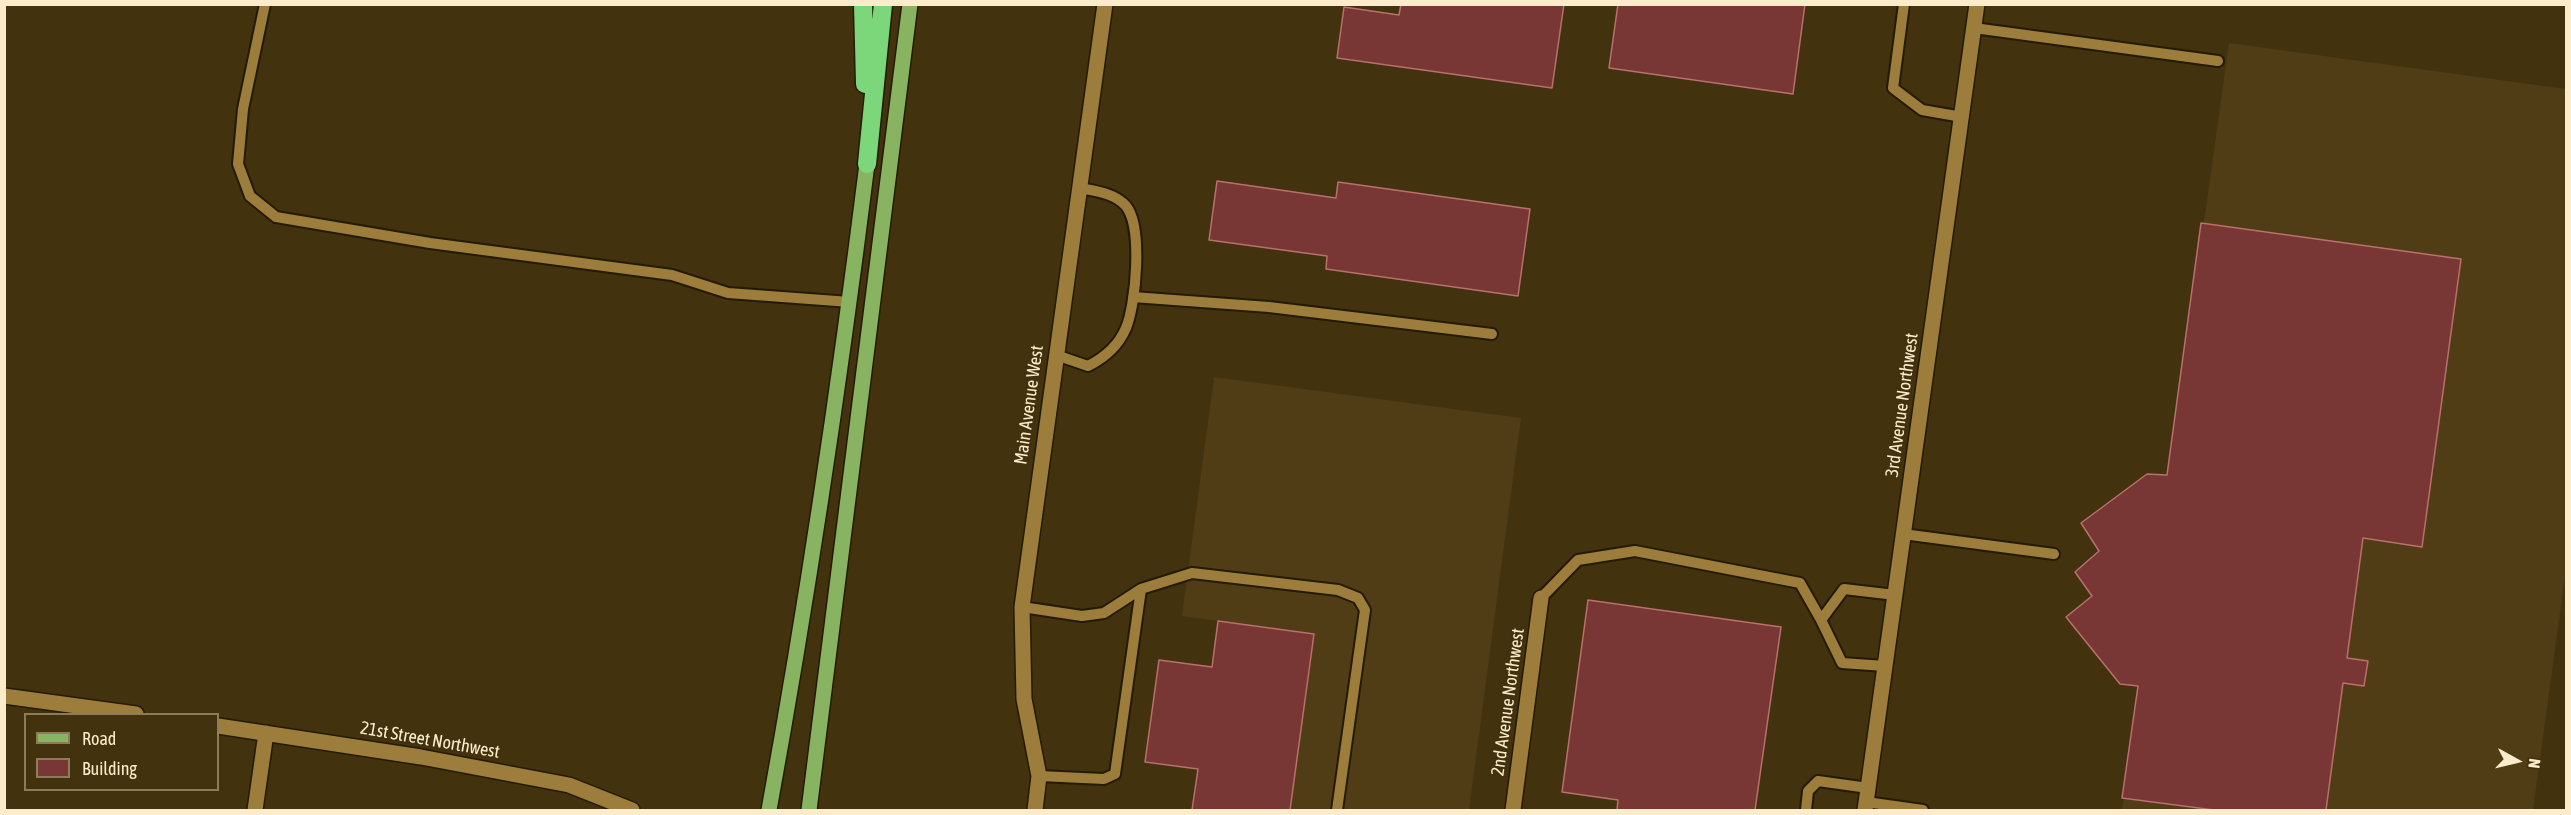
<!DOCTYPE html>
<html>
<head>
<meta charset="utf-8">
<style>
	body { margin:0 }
	#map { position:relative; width:2571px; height:815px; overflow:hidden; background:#42320e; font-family:"Asap Condensed",sans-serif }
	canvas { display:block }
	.frame { position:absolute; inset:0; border:6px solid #fdeccc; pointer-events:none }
	.legend { position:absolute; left:24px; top:713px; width:195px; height:78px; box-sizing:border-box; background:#42320e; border:2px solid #8d7c5a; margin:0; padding:8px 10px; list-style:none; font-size:18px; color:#fdeccc }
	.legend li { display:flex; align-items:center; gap:12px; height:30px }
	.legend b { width:30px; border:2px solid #8d7c5a }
	.north { position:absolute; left:2487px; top:731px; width:60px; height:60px; -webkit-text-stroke:4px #42320e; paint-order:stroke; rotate:98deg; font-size:16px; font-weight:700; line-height:24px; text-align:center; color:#fdeccc }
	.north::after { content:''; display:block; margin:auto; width:21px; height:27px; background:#fdeccc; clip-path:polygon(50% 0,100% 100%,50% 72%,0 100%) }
</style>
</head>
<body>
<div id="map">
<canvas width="2571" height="815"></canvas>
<div class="frame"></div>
<ul class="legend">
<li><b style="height:8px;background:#88b360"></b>Road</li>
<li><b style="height:16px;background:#783634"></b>Building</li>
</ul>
<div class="north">N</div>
</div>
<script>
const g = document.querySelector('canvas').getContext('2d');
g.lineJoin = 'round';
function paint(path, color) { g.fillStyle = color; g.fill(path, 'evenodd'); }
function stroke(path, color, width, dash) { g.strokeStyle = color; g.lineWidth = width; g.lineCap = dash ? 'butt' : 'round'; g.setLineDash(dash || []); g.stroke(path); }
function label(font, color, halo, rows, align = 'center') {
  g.font = font + ' "Asap Condensed",sans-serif'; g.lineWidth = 4.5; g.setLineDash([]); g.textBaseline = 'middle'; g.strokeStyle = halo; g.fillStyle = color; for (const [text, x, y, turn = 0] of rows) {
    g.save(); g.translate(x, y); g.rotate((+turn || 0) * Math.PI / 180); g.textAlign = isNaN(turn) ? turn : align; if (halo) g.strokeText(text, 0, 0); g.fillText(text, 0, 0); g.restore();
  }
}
const built = new Path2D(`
	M 2229,43 L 2566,89 L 2566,569 L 2533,810 L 2122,810 Z
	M 1214,377 L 1521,418 L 1469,810 L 1290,810 L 1314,634 L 1182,616 Z`);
const building = new Path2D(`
	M 1401,4 L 1564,4 L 1552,88 L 1337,58 L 1344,7 L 1399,15 Z
	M 1618,4 L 1805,4 L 1793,94 L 1609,68 Z
	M 1217,181 L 1336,198 L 1338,182 L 1530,209 L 1518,296 L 1326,269 L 1327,256 L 1209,240 Z
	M 2201,223 L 2461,259 L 2422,547 L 2363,538 L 2347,658 L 2368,661 L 2364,686 L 2343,683 L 2326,810 L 2214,810 L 2122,798 L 2138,686 L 2120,684 L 2066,617 L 2092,596 L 2075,572 L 2099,551 L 2081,523 L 2147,474 L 2167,475 Z
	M 1588,600 L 1781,627 L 1755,810 L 1617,810 L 1618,800 L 1562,792 Z
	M 1218,621 L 1314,634 L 1290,810 L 1192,810 L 1198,769 L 1145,762 L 1159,660 L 1212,667 Z`);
const service = new Path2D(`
	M 265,4 L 243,109 L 238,164 L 250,196 L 276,217 L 430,243 L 672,275 L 728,293 L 850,302
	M 1904,4 L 1893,88 L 1922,110 L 1962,117
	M 1974,28 L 2218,61
	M 1133,297 L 1269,307 L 1492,334
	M 1056,355 L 1088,366 C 1104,358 1118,347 1126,328 C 1136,304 1143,227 1126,206 C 1115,193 1095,191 1079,188
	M 1903,534 L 2054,554
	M 1541,598 L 1578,560 L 1635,551 L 1800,583 L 1821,620
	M 1022,607 L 1082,616 L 1104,613 L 1141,589 L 1192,573 L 1338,590 L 1358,598 L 1365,610 L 1337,810
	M 1885,666 L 1842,663 L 1821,620 L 1844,589 L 1895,595
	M 1039,776 L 1104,779 L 1115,774 L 1141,589
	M 1866,802 L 1923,810
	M 1806,810 L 1808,791 L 1818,781 L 1868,788`);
const minor = new Path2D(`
	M 4,696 L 136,714
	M 218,726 L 421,757 L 569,785 L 632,810
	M 255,810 L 266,733
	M 1035,810 L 1039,776 L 1024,699 L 1022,607 L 1105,4
	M 1513,810 L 1541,598
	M 1865,810 L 1977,4`);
const primary = new Path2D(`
	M 769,810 C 808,596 840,380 867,164
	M 809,810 L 910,4`);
const motorway = new Path2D(`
	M 863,4 L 865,84
	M 867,164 L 883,4`);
const streetNames = [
	["Main Avenue West",1029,405,-82],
	["3rd Avenue Northwest",1902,405,-82],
	["2nd Avenue Northwest",1508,702,-82],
	["21st Street Northwest",430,740,10]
];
paint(built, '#503d15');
paint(building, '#783634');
stroke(building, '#b9716d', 1.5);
stroke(service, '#241a06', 14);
stroke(minor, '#241a06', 18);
stroke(primary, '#241a06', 18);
stroke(motorway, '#241a06', 21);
stroke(service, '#9c7d3b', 10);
stroke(minor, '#9c7d3b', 15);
stroke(primary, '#88b360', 15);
stroke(motorway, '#7bd779', 18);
label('18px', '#fdeccc', '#42320e', streetNames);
</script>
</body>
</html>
